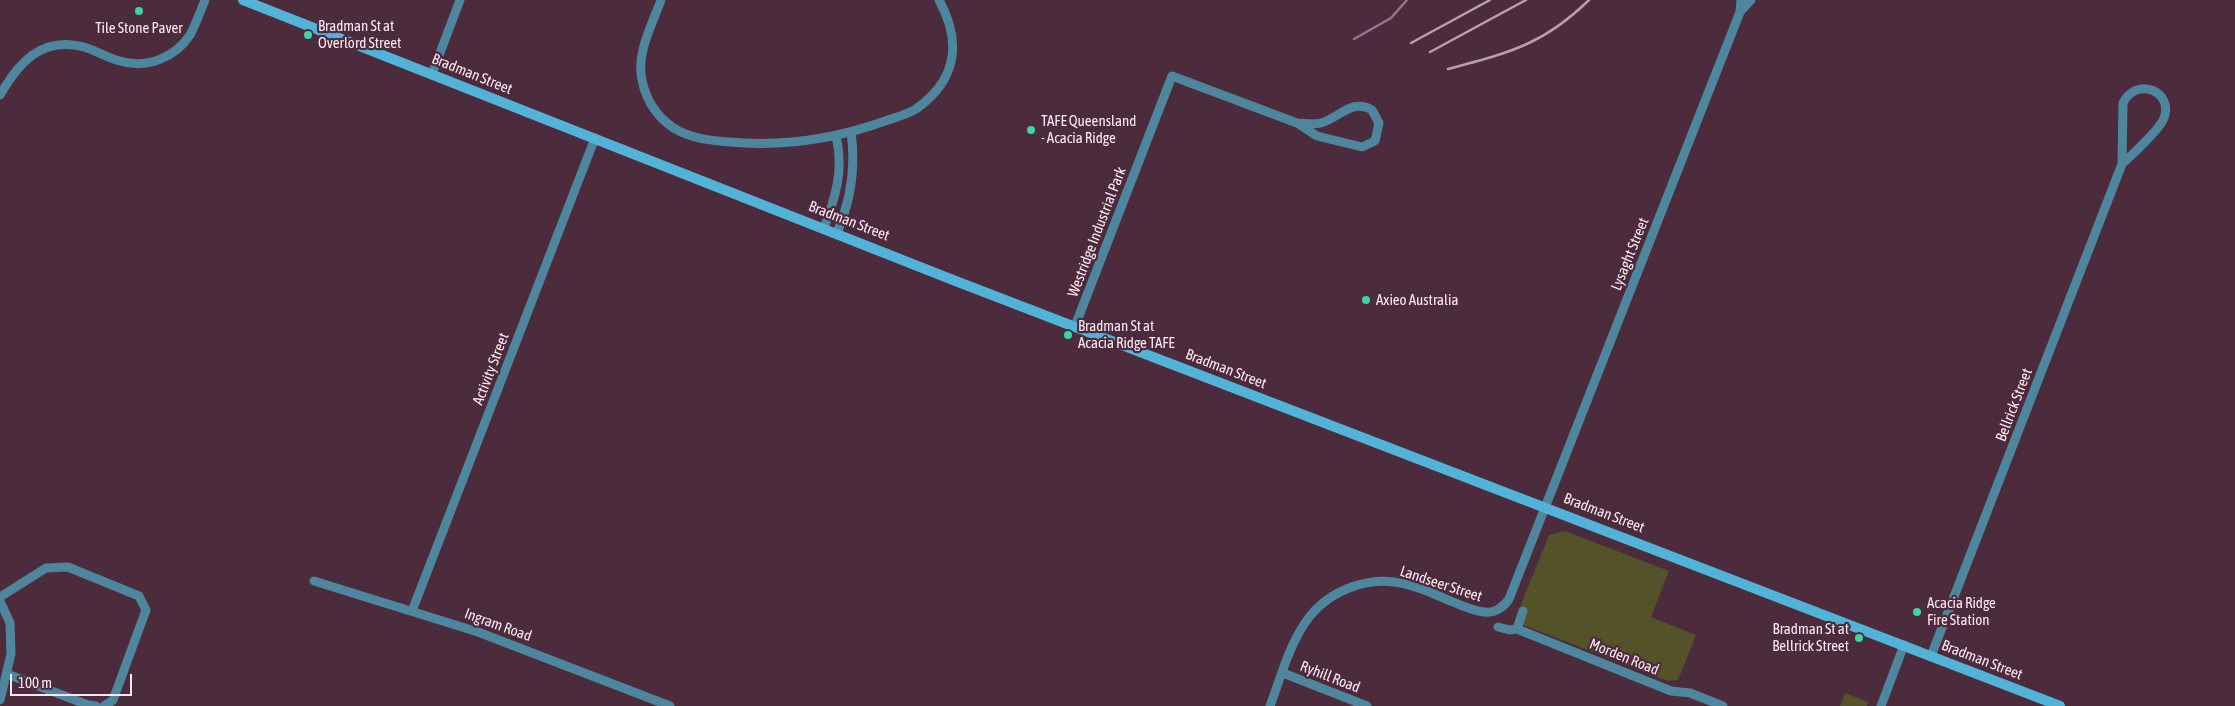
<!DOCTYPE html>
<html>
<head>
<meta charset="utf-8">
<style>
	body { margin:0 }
	#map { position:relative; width:2235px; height:706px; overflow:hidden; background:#4b2b3c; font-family:"Asap Condensed",sans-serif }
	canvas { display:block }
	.scale { position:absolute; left:10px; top:674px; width:122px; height:22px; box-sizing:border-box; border:2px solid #fce7f1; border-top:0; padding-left:6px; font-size:15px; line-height:18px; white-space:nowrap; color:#fce7f1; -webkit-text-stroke:4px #4b2b3c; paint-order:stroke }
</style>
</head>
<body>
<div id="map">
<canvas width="2235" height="706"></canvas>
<div class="scale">100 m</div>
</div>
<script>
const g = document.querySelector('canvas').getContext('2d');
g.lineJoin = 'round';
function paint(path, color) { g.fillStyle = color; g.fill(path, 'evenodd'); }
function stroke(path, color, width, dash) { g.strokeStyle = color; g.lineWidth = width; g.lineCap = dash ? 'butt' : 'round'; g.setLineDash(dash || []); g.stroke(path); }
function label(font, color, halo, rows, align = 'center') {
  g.font = font + ' "Asap Condensed",sans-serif'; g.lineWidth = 4.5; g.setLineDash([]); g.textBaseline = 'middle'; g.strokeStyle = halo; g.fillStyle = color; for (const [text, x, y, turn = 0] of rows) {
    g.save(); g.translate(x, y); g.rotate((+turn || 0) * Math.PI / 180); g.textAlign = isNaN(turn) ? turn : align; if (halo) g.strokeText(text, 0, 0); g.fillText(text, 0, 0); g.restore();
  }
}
const green = new Path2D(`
	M 1565,531 L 1669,571 L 1651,617 L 1696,635 L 1678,680 L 1668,681 L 1523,625 L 1515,619 L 1549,535 Z
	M 1845,693 L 1868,702 L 1867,706 L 1840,706 Z`);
const stream = new Path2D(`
	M 1354,39 L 1391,18 L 1407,0`);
const minor = new Path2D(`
	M 661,0 C 652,25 636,53 642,80 C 646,102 660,122 681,132 C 696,139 712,141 729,142 C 783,147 836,139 888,120 C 897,117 908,114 916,109 C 957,80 962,42 939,0
	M 1740,12 L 1751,0
	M 432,74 L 460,0
	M 0,95 C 19,62 42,36 84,47 C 97,51 108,58 120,61 C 146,69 175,58 190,35 C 196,24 200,12 205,0
	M 824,228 C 836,196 844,169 836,136
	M 837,233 C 851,200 856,167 851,132
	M 1075,326 L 1172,76 L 1297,123 L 1317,136 L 1362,147 L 1375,141 L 1379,123 L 1372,110 C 1352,98 1339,118 1321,123 C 1313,125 1304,123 1297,123
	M 314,581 L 478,632 L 670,706
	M 0,597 L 46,568 L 68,567 L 139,596 L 146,610 L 113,700 L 104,706
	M 0,601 L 10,623 L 11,654 L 0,700
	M 412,611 L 595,138
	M 1498,627 L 1510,630 L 1517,629 L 1671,691 L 1690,693 L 1723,706
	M 1517,629 L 1523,611
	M 1931,656 L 2122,164 L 2123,103 C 2136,76 2174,91 2164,118 C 2160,129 2131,156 2122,164
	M 1283,673 L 1367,706
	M 7,674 L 88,705 L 96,706
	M 1270,706 C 1281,677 1290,641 1310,616 C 1332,589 1371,575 1405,584 C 1420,587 1434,594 1448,600 C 1459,604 1472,611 1484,612 C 1494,614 1504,607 1509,599 L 1740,12 L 1741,0
	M 1881,706 L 1904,645`);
const secondary = new Path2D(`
	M 243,0 L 953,280 L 2060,706`);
const rail = new Path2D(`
	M 1411,43 L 1490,0
	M 1430,52 L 1526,0
	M 1448,69 C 1508,53 1543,45 1589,0`);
const markers = [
	[139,11,5,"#3dd4a3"],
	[308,35,5,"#3dd4a3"],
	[1031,130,5,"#3dd4a3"],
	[1366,300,5,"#3dd4a3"],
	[1068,335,5,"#3dd4a3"],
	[1917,612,5,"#3dd4a3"],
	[1859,638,5,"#3dd4a3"]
];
const poiNames = [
	["Bradman St at",318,26],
	["Overlord Street",318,43],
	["Tile Stone Paver",139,28,"center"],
	["TAFE Queensland",1041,121],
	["- Acacia Ridge",1041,138],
	["Axieo Australia",1376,300],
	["Bradman St at",1078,326],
	["Acacia Ridge TAFE",1078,343],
	["Acacia Ridge",1927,603],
	["Fire Station",1927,620],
	["Bradman St at",1849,629,"right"],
	["Bellrick Street",1849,646,"right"]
];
const streetNames = [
	["Bradman Street",472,74,22],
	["Bradman Street",849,221,21],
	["Westridge Industrial Park",1097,232,-69],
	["Lysaght Street",1630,254,-68],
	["Activity Street",491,369,-69],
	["Bradman Street",1226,369,21],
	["Bellrick Street",2014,405,-69],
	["Bradman Street",1604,513,21],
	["Landseer Street",1441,584,18],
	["Ingram Road",498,625,20],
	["Morden Road",1624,657,22],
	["Bradman Street",1982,660,21],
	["Ryhill Road",1330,677,21]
];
paint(green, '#545229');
stroke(stream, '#a1718c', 2.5);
stroke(minor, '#4e869d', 9);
stroke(secondary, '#53b2d7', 10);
stroke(rail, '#b89fac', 2.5);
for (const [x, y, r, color] of markers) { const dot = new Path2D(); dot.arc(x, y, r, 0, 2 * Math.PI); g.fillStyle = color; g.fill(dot); stroke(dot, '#4b2b3c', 2); }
label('15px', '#fce7f1', '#4b2b3c', poiNames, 'left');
label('15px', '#fce7f1', '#4b2b3c', streetNames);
</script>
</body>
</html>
